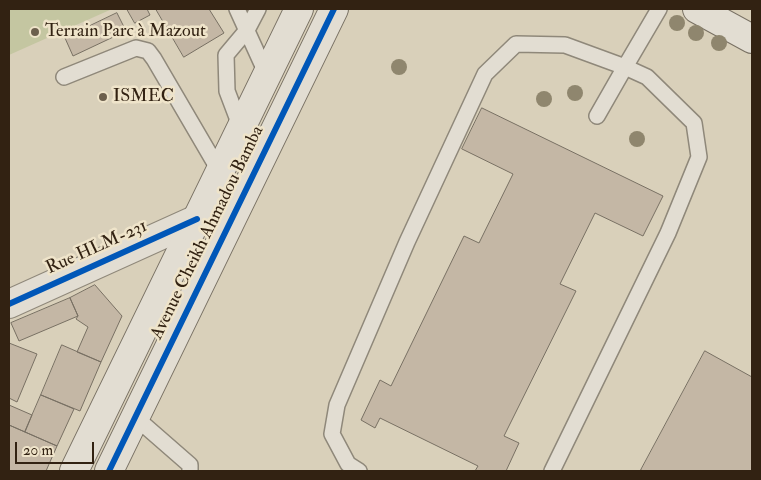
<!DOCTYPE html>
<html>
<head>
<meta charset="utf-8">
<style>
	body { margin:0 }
	#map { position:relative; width:761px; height:480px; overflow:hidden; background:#d9d0ba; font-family:"IM FELL Double Pica",serif }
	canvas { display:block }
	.frame { position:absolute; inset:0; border:10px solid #322212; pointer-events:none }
	.scale { position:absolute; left:15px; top:442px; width:79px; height:22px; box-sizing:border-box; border:2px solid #322212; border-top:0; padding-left:6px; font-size:15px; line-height:18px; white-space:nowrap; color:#322212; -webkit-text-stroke:4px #efe4ca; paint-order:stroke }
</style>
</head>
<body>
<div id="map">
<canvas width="761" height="480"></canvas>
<div class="frame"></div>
<div class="scale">20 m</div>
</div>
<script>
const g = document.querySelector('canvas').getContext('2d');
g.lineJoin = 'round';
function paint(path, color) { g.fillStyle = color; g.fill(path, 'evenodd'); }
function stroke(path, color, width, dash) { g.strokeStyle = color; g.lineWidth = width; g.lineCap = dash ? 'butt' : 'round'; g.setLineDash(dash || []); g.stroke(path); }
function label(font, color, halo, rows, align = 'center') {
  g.font = font + ' "IM FELL Double Pica",serif'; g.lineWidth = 5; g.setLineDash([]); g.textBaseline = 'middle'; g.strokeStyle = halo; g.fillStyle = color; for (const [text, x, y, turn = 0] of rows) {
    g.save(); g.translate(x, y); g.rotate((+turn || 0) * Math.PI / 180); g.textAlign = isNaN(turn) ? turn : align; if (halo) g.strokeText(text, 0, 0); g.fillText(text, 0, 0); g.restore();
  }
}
const green = new Path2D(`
	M 9,9 L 112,9 L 9,55 Z`);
const building = new Path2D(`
	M 127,9 L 147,9 L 150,15 L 135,23 Z
	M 156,9 L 209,9 L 224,33 L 184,57 Z
	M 117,13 L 126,31 L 73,56 L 65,38 Z
	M 482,108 L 663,196 L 643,236 L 595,213 L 560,284 L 576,291 L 504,436 L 519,443 L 506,471 L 475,471 L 478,466 L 380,418 L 375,428 L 361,420 L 380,380 L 391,386 L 464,236 L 479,243 L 513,174 L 462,149 Z
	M 95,285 L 122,316 L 101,362 L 77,352 L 88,327 L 76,319 L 78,316 L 70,298 Z
	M 70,298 L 78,316 L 19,341 L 11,323 Z
	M 9,343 L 37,354 L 17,402 L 9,398 Z
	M 62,345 L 101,362 L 80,411 L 41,395 Z
	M 705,351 L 752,377 L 752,471 L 644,471 L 641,470 Z
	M 41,395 L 74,409 L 57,446 L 25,432 Z
	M 9,405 L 32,415 L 25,432 L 9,425 Z
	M 9,425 L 57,446 L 46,471 L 9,471 Z`);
const lane = new Path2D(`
	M 237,9 L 267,75
	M 64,77 L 136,48 L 148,51 L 154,59 L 220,172
	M 241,128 L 227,91 L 226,55 L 247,30 L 258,9
	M 135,417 L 190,465 L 190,471
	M 359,471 L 348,464 L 332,434 L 337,405 L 407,242 L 485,74 L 516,44 L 565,45 L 625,67 L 597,116
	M 552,471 L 668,233 L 699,157 L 694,123 L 647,77 L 625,67 L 659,9`);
const street = new Path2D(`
	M 9,304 L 197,219`);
const secondary = new Path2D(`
	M 697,9 L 752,39
	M 74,471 L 299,9
	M 109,471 L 334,9`);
const cycleway = new Path2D(`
	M 9,304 L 197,219
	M 109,471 L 334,9`);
const trees = [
	[677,23],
	[696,33],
	[719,43],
	[399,67],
	[575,93],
	[544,99],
	[637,139]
];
const markers = [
	[35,32,5,"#6c5f4d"],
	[103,97,5,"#6c5f4d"]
];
const poiNames = [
	["Terrain Parc à Mazout",45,32],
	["ISMEC",113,97]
];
const streetNames = [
	["Avenue Cheikh Ahmadou Bamba",208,233,-64],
	["Rue HLM-231",97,248,-24]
];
paint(green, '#c4c6a1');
paint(building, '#c4b7a5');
stroke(building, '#787063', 1);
stroke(lane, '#8f887a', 18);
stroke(street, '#8f887a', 30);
stroke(secondary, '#787063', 30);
stroke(lane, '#e2ddd2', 15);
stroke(street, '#e2ddd2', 28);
stroke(secondary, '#e2ddd2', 28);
stroke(cycleway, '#0057b8', 6);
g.fillStyle = '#8f866e';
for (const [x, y] of trees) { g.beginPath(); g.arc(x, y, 8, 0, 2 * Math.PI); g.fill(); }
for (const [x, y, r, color] of markers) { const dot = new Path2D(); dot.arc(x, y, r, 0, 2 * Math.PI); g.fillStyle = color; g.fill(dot); stroke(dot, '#efe4ca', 2); }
label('18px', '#322212', '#efe4ca', poiNames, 'left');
label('18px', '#322212', '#efe4ca', streetNames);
</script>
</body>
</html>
